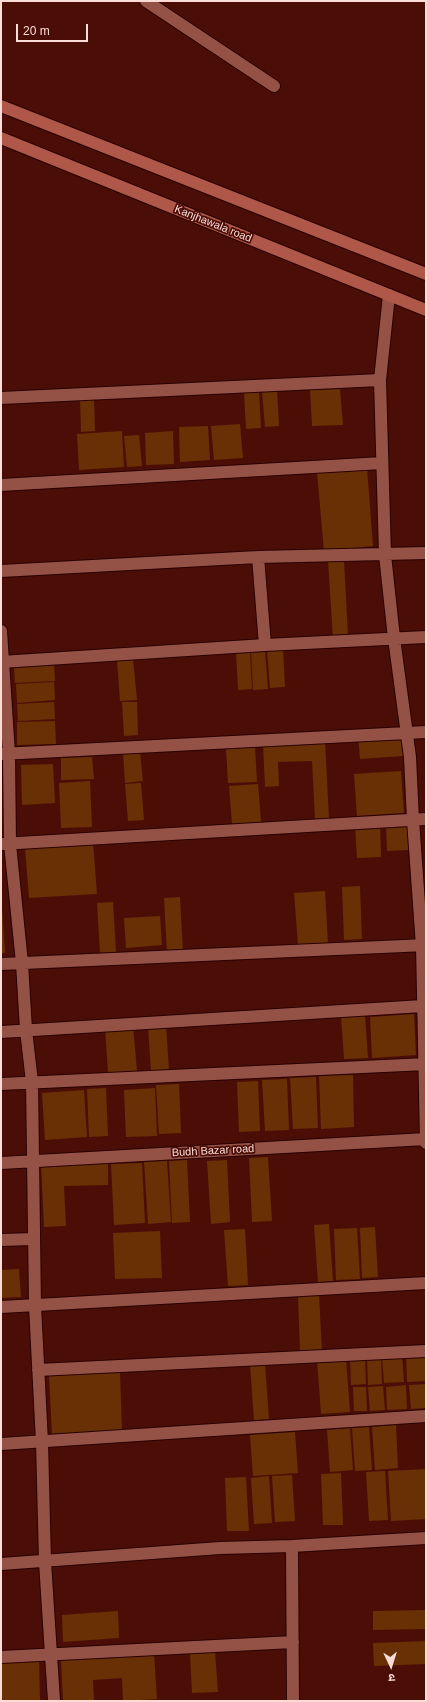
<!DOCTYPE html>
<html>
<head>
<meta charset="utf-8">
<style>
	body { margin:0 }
	#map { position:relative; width:427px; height:1702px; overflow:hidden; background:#4b0e07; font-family:Helvetica,"Noto Sans Devanagari",sans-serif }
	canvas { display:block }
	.frame { position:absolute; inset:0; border:2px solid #fcdcd5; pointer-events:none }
	.north { position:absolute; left:371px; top:1646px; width:40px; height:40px; -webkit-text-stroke:3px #4b0e07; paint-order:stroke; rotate:176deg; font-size:11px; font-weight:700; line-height:16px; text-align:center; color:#fcdcd5 }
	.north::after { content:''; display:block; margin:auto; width:14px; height:18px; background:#fcdcd5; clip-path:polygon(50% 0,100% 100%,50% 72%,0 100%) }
	.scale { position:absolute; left:16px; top:24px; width:72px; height:18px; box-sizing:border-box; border:2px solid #fcdcd5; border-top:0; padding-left:5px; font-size:12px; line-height:14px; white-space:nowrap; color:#fcdcd5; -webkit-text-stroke:3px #4b0e07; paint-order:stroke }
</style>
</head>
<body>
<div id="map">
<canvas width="427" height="1702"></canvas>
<div class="frame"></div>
<div class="north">उ</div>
<div class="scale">20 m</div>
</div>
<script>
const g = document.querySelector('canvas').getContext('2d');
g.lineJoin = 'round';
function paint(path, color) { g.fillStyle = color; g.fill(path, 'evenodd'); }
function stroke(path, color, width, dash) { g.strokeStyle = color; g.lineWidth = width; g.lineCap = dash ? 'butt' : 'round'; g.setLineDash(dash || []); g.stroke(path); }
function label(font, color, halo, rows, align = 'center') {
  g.font = font + ' Helvetica,sans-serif'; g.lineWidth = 3.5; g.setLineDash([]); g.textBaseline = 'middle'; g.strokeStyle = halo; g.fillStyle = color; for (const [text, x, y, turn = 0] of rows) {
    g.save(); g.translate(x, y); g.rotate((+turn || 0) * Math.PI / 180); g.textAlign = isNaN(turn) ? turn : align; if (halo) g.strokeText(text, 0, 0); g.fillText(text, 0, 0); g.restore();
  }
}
const building = new Path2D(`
	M 340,389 L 343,425 L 312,426 L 310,390 Z
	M 277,390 L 279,426 L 265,427 L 262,391 Z
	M 259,392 L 261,428 L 246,429 L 244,393 Z
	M 80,398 L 94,398 L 95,431 L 81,432 Z
	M 240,424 L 243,458 L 214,460 L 211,426 Z
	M 208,426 L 210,460 L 180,462 L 179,427 Z
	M 122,431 L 124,467 L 79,470 L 77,434 Z
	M 173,431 L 174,464 L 146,465 L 145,433 Z
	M 139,435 L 142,466 L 127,467 L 124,436 Z
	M 367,468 L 373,546 L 324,551 L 317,472 Z
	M 344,560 L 348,636 L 333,638 L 328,561 Z
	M 283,649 L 285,687 L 270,688 L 267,650 Z
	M 265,650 L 268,689 L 253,690 L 251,651 Z
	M 250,651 L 252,689 L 238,690 L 236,652 Z
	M 133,659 L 137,700 L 120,701 L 117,660 Z
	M 54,664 L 55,681 L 15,683 L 14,666 Z
	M 54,682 L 55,700 L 17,703 L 16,684 Z
	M 54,702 L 55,719 L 18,721 L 17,704 Z
	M 122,702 L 137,702 L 138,735 L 124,736 Z
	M 55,721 L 56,744 L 17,745 L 17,722 Z
	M 401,733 L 403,756 L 360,759 L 358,736 Z
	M 325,741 L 329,819 L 315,819 L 312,761 L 278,762 L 279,786 L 265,787 L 263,744 Z
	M 255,747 L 257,782 L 228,783 L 226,749 Z
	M 123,752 L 140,752 L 143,781 L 125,783 Z
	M 92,757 L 94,779 L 61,780 L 61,758 Z
	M 53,764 L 55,803 L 22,805 L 21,765 Z
	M 401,771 L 404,813 L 357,816 L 354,774 Z
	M 90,781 L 92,827 L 61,828 L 59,783 Z
	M 141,783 L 144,820 L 128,821 L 125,784 Z
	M 258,784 L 261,822 L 232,824 L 229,786 Z
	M 408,822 L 409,850 L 387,851 L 386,824 Z
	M 380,824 L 381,857 L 357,858 L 355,826 Z
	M 93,843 L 97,894 L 29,898 L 25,848 Z
	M 360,886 L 362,939 L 344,940 L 342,887 Z
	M 325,891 L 328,943 L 298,945 L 294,893 Z
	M 180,897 L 183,953 L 167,954 L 164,898 Z
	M 113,902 L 116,952 L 100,953 L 97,903 Z
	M 1,908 L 2,908 L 5,953 L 1,953 Z
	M 160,916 L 162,945 L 126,948 L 124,918 Z
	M 365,1014 L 368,1058 L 344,1059 L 341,1016 Z
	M 414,1014 L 416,1055 L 372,1058 L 370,1017 Z
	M 133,1026 L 137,1071 L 108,1073 L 105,1028 Z
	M 166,1026 L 169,1070 L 151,1071 L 148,1027 Z
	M 353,1075 L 354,1127 L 321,1129 L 319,1076 Z
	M 316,1077 L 318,1128 L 293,1129 L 290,1078 Z
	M 287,1079 L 289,1130 L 265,1131 L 262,1080 Z
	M 258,1081 L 260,1131 L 239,1132 L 237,1082 Z
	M 179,1084 L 181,1133 L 159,1134 L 156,1085 Z
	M 106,1088 L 108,1136 L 89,1137 L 87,1089 Z
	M 155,1088 L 157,1136 L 126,1137 L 124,1090 Z
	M 84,1090 L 87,1137 L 45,1140 L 42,1093 Z
	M 268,1157 L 272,1221 L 252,1222 L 249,1158 Z
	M 187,1160 L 190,1222 L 172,1223 L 169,1161 Z
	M 227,1160 L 230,1222 L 211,1224 L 207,1161 Z
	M 167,1161 L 171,1222 L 148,1224 L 144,1162 Z
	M 108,1162 L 108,1185 L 64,1186 L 66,1226 L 44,1227 L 41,1164 Z
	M 142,1163 L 145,1223 L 114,1225 L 111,1164 Z
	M 329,1224 L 333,1281 L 318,1282 L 314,1225 Z
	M 375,1227 L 378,1277 L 362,1278 L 360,1228 Z
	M 357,1228 L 360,1279 L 336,1280 L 334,1229 Z
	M 245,1229 L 248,1285 L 228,1286 L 224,1230 Z
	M 160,1231 L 162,1278 L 115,1279 L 113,1233 Z
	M 19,1269 L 21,1297 L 1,1298 L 1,1270 Z
	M 319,1295 L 322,1351 L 300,1352 L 298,1296 Z
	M 426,1353 L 426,1381 L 407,1382 L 406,1355 Z
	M 402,1355 L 404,1382 L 384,1383 L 382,1357 Z
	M 365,1357 L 366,1384 L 351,1385 L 350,1358 Z
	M 367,1357 L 381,1357 L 382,1384 L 368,1385 Z
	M 346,1358 L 350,1412 L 321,1414 L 317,1360 Z
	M 265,1364 L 269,1419 L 254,1420 L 250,1365 Z
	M 120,1372 L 122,1431 L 52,1434 L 49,1375 Z
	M 426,1384 L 426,1408 L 411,1409 L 409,1385 Z
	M 406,1385 L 407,1409 L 387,1410 L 386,1387 Z
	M 383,1386 L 385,1410 L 370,1411 L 368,1387 Z
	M 353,1387 L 366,1387 L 367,1411 L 354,1411 Z
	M 396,1425 L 398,1468 L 375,1470 L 372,1427 Z
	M 369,1427 L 372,1470 L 355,1471 L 352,1428 Z
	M 350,1428 L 353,1470 L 330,1472 L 327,1430 Z
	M 295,1432 L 298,1473 L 253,1476 L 250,1435 Z
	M 426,1469 L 426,1519 L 391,1521 L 388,1471 Z
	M 385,1471 L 388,1520 L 369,1521 L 366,1472 Z
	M 341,1473 L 343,1525 L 323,1525 L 321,1474 Z
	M 292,1475 L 295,1521 L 275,1522 L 272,1476 Z
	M 269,1476 L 272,1523 L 254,1524 L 251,1478 Z
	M 246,1477 L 249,1531 L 227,1531 L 225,1478 Z
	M 426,1610 L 426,1629 L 373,1630 L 373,1611 Z
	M 118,1611 L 119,1638 L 63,1642 L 62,1615 Z
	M 426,1641 L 426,1664 L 374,1666 L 373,1643 Z
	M 215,1652 L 218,1692 L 192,1693 L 190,1654 Z
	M 154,1654 L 157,1699 L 123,1701 L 122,1678 L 93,1680 L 94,1701 L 63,1701 L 61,1660 Z
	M 39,1658 L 40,1701 L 1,1701 L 1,1659 Z`);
const street = new Path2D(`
	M 146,1 L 274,86
	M 389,295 L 380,380 L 385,555 L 394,638 L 410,757 L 413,820 L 422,946 L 426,1143
	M 1,398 L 380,380
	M 1,485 L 382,463
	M 258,557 L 265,645 L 426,637
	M 1,571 L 258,557 L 426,553
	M 1,631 L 9,754 L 10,844 L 22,963 L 26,1030 L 32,1082 L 35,1306 L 42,1442 L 45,1562 L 54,1701
	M 1,662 L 265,645
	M 1,754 L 426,732
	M 1,844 L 426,819
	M 1,964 L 426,945
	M 1,1032 L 423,1006
	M 1,1084 L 426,1064
	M 1,1163 L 426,1139
	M 1,1240 L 34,1239
	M 1,1307 L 426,1283
	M 38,1370 L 426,1351
	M 1,1444 L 426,1416
	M 292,1546 L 293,1701
	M 1,1564 L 220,1548 L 292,1546 L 426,1538
	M 1,1657 L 293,1642`);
const secondary = new Path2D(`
	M 1,106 L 426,274
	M 1,138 L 426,310`);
const streetNames = [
	["Kanjhawala road",213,224,22],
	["Budh Bazar road",213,1151,-3]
];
paint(building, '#693005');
stroke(street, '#290000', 14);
stroke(secondary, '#290000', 14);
stroke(street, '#945246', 12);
stroke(secondary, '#af5849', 12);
label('11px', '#fcdcd5', '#4b0e07', streetNames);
</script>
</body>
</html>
